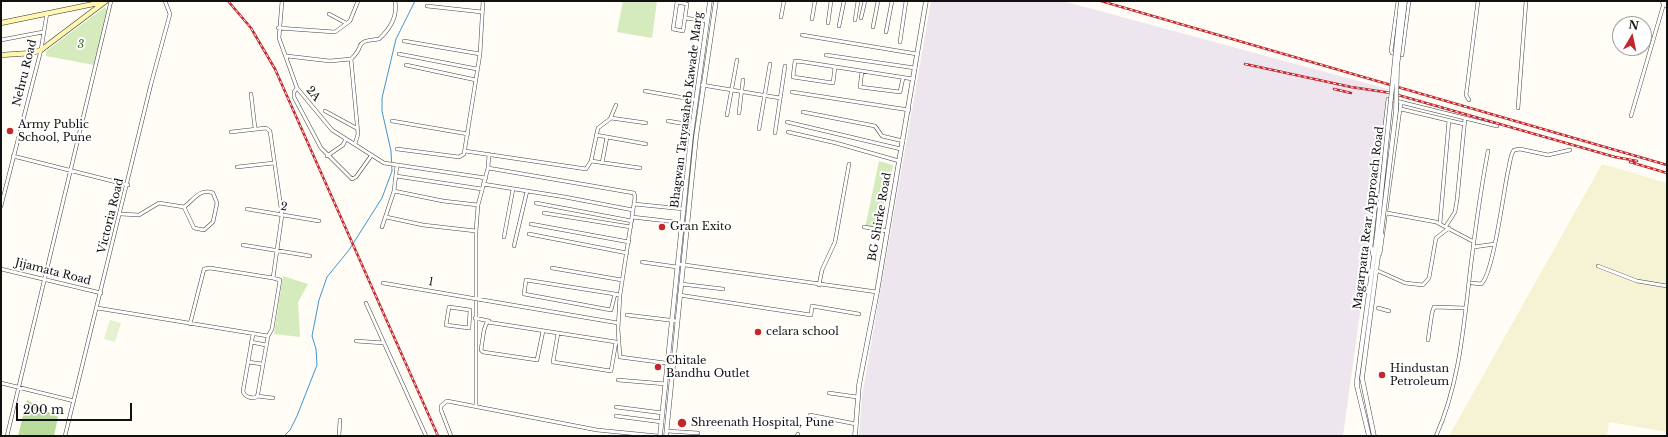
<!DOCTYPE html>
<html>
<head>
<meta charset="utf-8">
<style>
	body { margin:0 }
	#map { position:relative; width:1668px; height:437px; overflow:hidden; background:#fffdf5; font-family:"Libre Baskerville",serif }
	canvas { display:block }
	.frame { position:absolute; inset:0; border:2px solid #111; pointer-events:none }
	.north { position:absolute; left:1612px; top:16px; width:40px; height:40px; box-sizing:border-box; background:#fff; border:1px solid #a0a0a0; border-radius:50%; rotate:9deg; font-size:11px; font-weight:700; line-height:16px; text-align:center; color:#111 }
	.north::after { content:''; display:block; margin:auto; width:14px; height:18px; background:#c4262e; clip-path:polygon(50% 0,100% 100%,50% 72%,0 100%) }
	.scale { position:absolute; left:16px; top:403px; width:116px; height:18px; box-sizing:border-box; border:2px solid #111; border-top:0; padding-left:5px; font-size:12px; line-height:14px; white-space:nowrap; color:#111; -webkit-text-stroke:3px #fff; paint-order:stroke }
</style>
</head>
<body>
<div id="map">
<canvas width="1668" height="437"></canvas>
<div class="frame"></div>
<div class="north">N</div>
<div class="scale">200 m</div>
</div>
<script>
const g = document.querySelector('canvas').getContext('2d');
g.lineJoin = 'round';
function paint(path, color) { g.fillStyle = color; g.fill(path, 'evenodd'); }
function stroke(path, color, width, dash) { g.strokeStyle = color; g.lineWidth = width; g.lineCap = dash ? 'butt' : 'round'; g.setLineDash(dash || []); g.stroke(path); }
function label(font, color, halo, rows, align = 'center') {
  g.font = font + ' "Libre Baskerville",serif'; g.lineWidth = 4; g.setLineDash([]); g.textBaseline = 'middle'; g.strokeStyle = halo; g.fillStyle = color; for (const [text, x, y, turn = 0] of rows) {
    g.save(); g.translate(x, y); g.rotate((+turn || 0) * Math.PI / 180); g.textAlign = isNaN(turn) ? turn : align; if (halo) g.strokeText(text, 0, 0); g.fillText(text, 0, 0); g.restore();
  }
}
const industrial = new Path2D(`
	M 931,1 L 1063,1 L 1388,89 L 1361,306 L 1343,436 L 859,436 L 862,396 Z`);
const farmland = new Path2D(`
	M 1602,164 L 1667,183 L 1667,432 L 1609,422 L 1607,436 L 1449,436 Z`);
const green = new Path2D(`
	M 623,1 L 657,1 L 652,38 L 617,32 Z
	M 105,7 L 108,10 L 94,65 L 46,56 L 46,51 Z
	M 879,161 L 893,165 L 881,231 L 865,228 Z
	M 283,276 L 308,284 L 298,302 L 300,337 L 274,334 Z`);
const forest = new Path2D(`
	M 27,400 L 58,417 L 54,436 L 18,436 Z`);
const pitch = new Path2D(`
	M 110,320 L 121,323 L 115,342 L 104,339 Z`);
const stream = new Path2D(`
	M 284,436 L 290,430 L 297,416 L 317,365 L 316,349 L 312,336 L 319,300 L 327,277 L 349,250 L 382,198 L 392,171 L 391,151 L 382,111 L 382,98 L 396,39 L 415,1`);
const minor = new Path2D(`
	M 282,1 L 279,38 L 297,88 L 332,130 L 384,163 L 486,178
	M 1398,1 L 1391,51 L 1392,53 L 1402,55 L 1409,1
	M 677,2 L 687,4 L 683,31 L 673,29 Z
	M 427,6 L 482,12
	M 329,14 L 346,23
	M 781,17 L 784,1
	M 685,18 L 707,21
	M 861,18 L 865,1
	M 812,19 L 815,1
	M 855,20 L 858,1
	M 828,23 L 831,1
	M 839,26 L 844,1
	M 873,27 L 878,1
	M 278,28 L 335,32 L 350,21 L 358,1
	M 886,32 L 892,1
	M 802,35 L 917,54
	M 1,40 L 43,32
	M 404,41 L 480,54
	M 900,42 L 906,1
	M 399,54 L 477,69
	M 826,55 L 915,68
	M 287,56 L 330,61 L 351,59 C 367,45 351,42 379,39 C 390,29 398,17 395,1
	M 351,59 L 358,134 L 355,144
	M 406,65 L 476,80
	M 835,67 L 833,83 L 793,77 L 795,61 L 804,62 L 913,79
	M 862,71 L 860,87 L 900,92 L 903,78
	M 702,85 L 780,98
	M 297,88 L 294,92 L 294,97 L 321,148 L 352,179 L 356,177 L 371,156
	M 645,91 L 696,100
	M 792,92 L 909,110
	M 251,94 L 255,128
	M 1469,100 L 1466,95 L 1467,88 L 1478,1
	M 1518,108 L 1526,1
	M 1401,109 L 1464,124
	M 325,111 L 358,129
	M 803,112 L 875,126 L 882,136 L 903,141
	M 739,113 L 743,80
	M 727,115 L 737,60
	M 1631,116 L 1664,3
	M 611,118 L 646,123
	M 392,121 L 468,134
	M 668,121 L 692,125
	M 787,122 L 901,149
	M 759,129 L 770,64
	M 231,132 L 266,128 L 270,131 L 282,215 L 273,278
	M 788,132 L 836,143 L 899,161
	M 775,133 L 785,66
	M 596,135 L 646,144
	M 397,149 L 459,157 L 464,154 L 480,54 L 483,1
	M 465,151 L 586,169 L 591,161 L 598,128 L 610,119 L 616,105
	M 13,156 L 128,185
	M 327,156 L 343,145 L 346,139
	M 591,161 L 640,168
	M 602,163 L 607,137
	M 237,167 L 274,163
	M 488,168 L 634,193 L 635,197 L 620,295 L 618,329 L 620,357 L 673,364
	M 396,176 L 482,189
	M 483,184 L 565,197 L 633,210
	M 394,191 L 443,201 L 478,205
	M 536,203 L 632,221
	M 634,204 L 684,209
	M 1,206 L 41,50 L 47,13
	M 247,209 L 319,221
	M 544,213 L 631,227
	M 1387,213 L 1436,222 L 1474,242
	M 121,214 L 139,215 L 159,203 L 184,207 C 194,200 199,188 213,193 L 217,203 L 213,222 L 204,230 L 194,228 L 184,207
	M 386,217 L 423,225 L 476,231
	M 632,217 L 684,223
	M 1440,223 L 1449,120
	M 531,224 L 629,242
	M 1446,226 L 1455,212 L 1457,200 L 1465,118
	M 382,227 L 394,191 L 397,165
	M 864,227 L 887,231
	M 529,234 L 627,253
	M 504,237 L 513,189
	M 243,245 L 310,256
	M 514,246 L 527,191
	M 1474,247 L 1495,244
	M 1380,254 L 1401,102
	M 1373,256 L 1371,246 L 1388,99 L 1497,126
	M 642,262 L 677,267
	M 678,264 L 877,292
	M 1598,266 L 1637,281 L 1667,286
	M 552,268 L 622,280
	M 1,269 L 101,293
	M 1376,270 L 1405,283 L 1423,285 L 1429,278 L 1436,238 L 1449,228
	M 383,283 L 618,323
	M 1472,283 L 1481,284 C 1493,276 1504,189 1508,171 C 1510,164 1510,155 1514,150 L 1520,149 L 1548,155 L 1570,150
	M 681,284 L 723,289
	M 819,285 L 822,270 L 835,242 L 849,164
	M 615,294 L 611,310 L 524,294 L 526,280 L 615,294 L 620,295
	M 679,295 L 811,315 L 812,306 L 859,314
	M 366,303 L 426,436
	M 449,307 L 470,310 L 469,328 L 446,325 Z
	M 97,308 L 268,336 L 272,329 L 280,280 L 273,278 L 210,268 L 204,269 L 190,324
	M 1378,308 L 1389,311
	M 627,315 L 677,321
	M 475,318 L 489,321
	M 543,331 L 537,360 L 483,352 L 481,350 L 484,330 L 487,322 L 616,342 L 611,371 L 553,362 L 558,333
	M 253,334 L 243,391 C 244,397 252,399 257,397 L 258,393 L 268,336
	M 1428,340 L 1432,313 L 1434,307 L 1466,308
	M 356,341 L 384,343
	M 251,342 L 266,345
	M 248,362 L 262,364
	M 618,380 L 666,384
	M 1,383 L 74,401
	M 829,393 L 857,397
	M 257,396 L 273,398
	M 476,406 L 476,231 L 478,205 L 488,168 L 489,154
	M 616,407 L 663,413
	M 810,415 L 856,424
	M 616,416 L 662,422
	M 667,431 L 698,433
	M 7,436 L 111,1
	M 65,436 L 151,84 L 170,14 L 165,1
	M 339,436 L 340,420
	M 451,436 L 441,410 L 441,406 L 447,401 L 597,430 L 658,436
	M 797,436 L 798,434
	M 1436,436 C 1458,387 1463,334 1469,281 C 1474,238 1480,194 1488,151`);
const tertiary = new Path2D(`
	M 1662,1 L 1667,6
	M 660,436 L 691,136 L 710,1
	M 666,436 L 696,137 L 716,1
	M 855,436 L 859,385 L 877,292 L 926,1
	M 1369,436 L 1357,386 L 1357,380 L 1377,234
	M 1374,436 L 1362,378 L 1381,234`);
const secondary = new Path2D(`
	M 1,23 L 103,2
	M 1,55 L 32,53 L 41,50 L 106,1`);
const rail = new Path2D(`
	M 228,1 L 251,28 L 275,69 L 438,436
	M 1101,1 L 1667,165
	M 1245,64 L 1351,87 L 1391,93 L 1615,157 L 1637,161
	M 1334,89 L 1351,93
	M 1630,162 L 1667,173`);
const tertiaryBridge = new Path2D(`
	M 1377,234 L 1401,1
	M 1381,234 L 1396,111 L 1397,67 L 1405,1`);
const markers = [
	[10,131,4,"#c4262e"],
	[662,227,4,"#c4262e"],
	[758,332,4,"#c4262e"],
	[658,367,4,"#c4262e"],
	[1382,375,4,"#c4262e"],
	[682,423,5,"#c4262e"]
];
const parkNames = [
	["3",81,45]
];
const streetNames = [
	["Nehru Road",25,73,-76],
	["2A",313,94,51],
	["Bhagwan Tatyasaheb Kawade Marg",687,110,-83],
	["2",284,207,10],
	["Victoria Road",111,216,-76],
	["BG Shirke Road",880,217,-80],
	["Magarpatta Rear Approach Road",1369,218,-83],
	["Jijamata Road",53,272,14],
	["1",431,282,10]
];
const poiNames = [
	["Army Public",18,125],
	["School, Pune",18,138],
	["Gran Exito",670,227],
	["celara school",766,332],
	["Chitale",666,361],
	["Bandhu Outlet",666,374],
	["Hindustan",1390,369],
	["Petroleum",1390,382],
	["Shreenath Hospital, Pune",691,423]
];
paint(industrial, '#eee6ef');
paint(farmland, '#f6f3d4');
paint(green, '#d5ebbd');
paint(forest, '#b9dc9c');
paint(pitch, '#e6f2cf');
stroke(stream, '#3f96cf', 1);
stroke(minor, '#444', 4);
stroke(tertiary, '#444', 5);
stroke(secondary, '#333', 5.5);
stroke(minor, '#fff', 3);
stroke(tertiary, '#fff', 4);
stroke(secondary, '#fff6b0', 4.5);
stroke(rail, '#c4262e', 2.5);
stroke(rail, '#fff', 1, [3]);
stroke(tertiaryBridge, '#444', 5, []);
stroke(tertiaryBridge, '#fff', 4);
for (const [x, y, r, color] of markers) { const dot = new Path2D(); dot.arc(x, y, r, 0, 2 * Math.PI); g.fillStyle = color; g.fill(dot); stroke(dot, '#fff', 1.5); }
label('italic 11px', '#2f6b1f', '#fff', parkNames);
label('11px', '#111', '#fff', streetNames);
label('11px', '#111', '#fff', poiNames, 'left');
</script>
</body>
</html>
